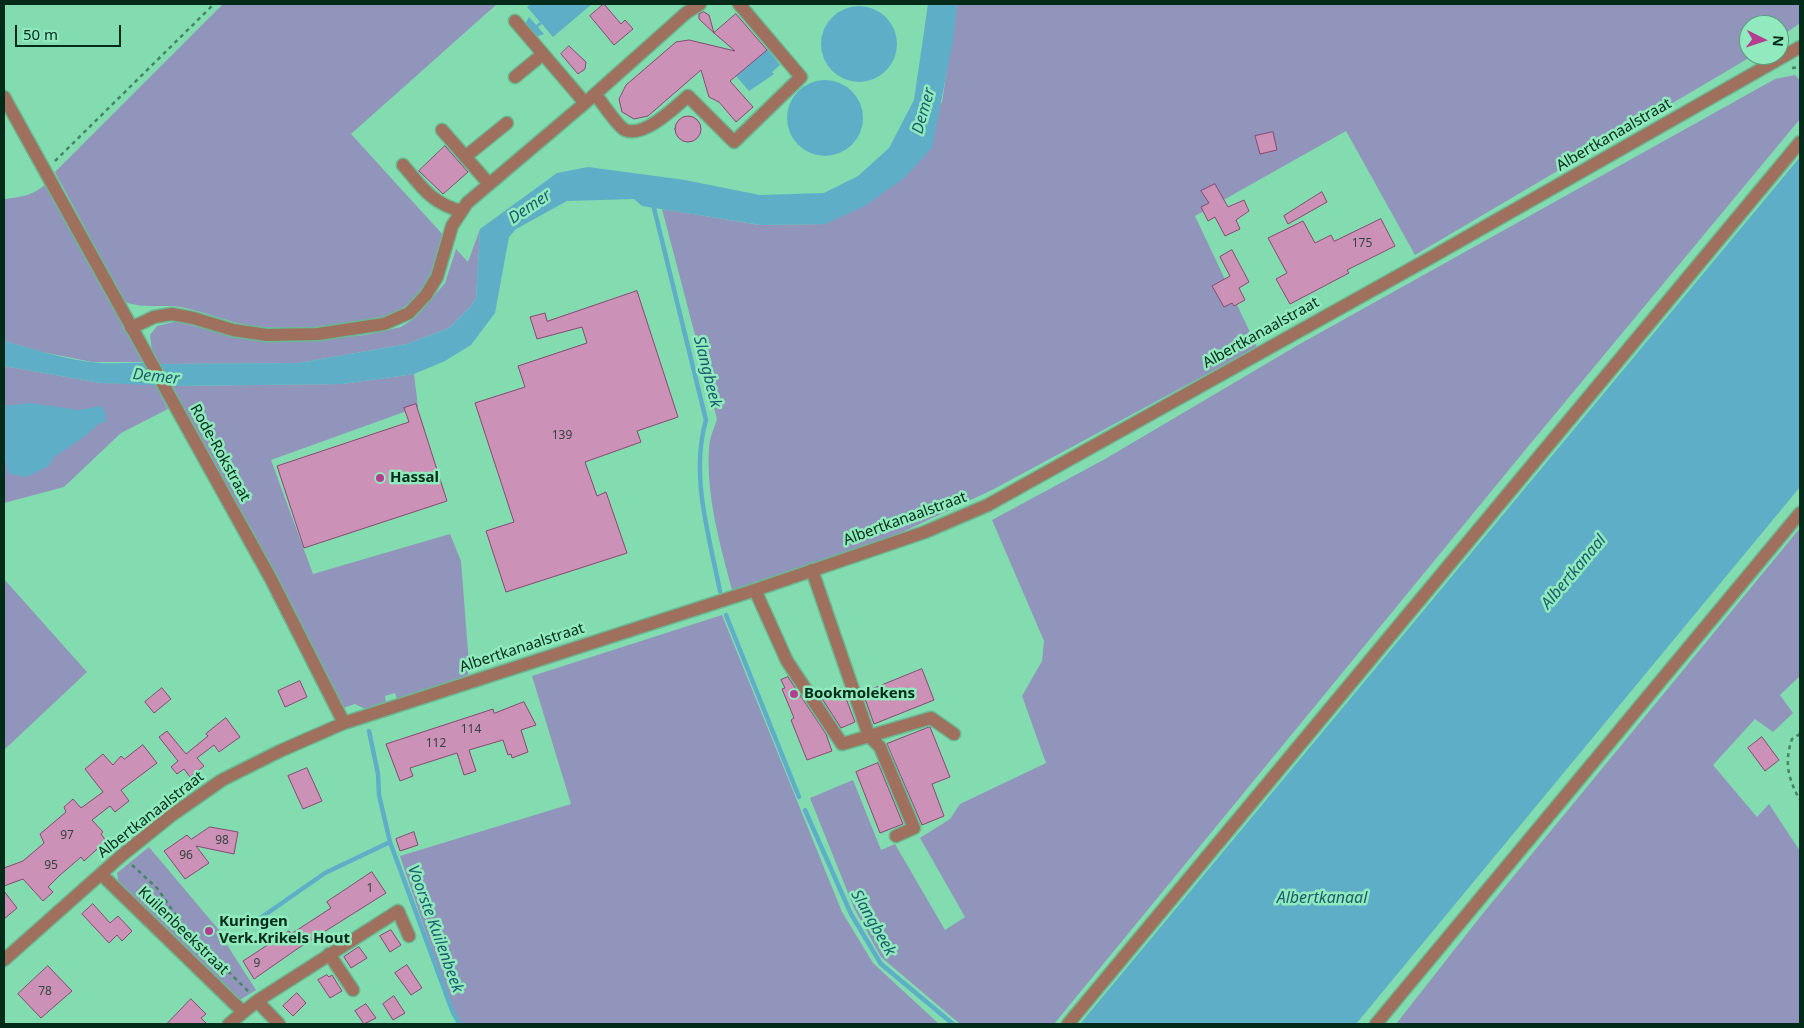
<!DOCTYPE html>
<html>
<head>
<meta charset="utf-8">
<style>
	body { margin:0 }
	#map { position:relative; width:1804px; height:1028px; overflow:hidden; background:#83dcb0; font-family:"Noto Sans",sans-serif }
	canvas { display:block }
	.frame { position:absolute; inset:0; border:5px solid #032b1a; pointer-events:none }
	.north { position:absolute; left:1739px; top:15px; width:50px; height:50px; box-sizing:border-box; background:#90eabd; border:1px solid #589e7c; border-radius:50%; rotate:94deg; font-size:14px; font-weight:700; line-height:20px; text-align:center; color:#032b1a }
	.north::after { content:''; display:block; margin:auto; width:18px; height:22px; background:#b43d92; clip-path:polygon(50% 0,100% 100%,50% 72%,0 100%) }
	.scale { position:absolute; left:15px; top:25px; width:106px; height:22px; box-sizing:border-box; border:2px solid #032b1a; border-top:0; padding-left:6px; font-size:15px; line-height:18px; white-space:nowrap; color:#032b1a; -webkit-text-stroke:4px #90eabd; paint-order:stroke }
</style>
</head>
<body>
<div id="map">
<canvas width="1804" height="1028"></canvas>
<div class="frame"></div>
<div class="north">N</div>
<div class="scale">50 m</div>
</div>
<script>
const g = document.querySelector('canvas').getContext('2d');
g.lineJoin = 'round';
function paint(path, color) { g.fillStyle = color; g.fill(path, 'evenodd'); }
function stroke(path, color, width, dash) { g.strokeStyle = color; g.lineWidth = width; g.lineCap = dash ? 'butt' : 'round'; g.setLineDash(dash || []); g.stroke(path); }
function label(font, color, halo, rows, align = 'center') {
  g.font = font + ' "Noto Sans",sans-serif'; g.lineWidth = 5; g.setLineDash([]); g.textBaseline = 'middle'; g.strokeStyle = halo; g.fillStyle = color; for (const [text, x, y, turn = 0] of rows) {
    g.save(); g.translate(x, y); g.rotate((+turn || 0) * Math.PI / 180); g.textAlign = isNaN(turn) ? turn : align; if (halo) g.strokeText(text, 0, 0); g.fillText(text, 0, 0); g.restore();
  }
}
const green = new Path2D(`
	M 223,4 L 497,4 L 351,134 L 444,236 C 437,263 427,289 404,307 C 379,327 283,331 251,326 C 229,322 207,313 185,308 C 163,303 148,310 125,302 L 55,172 Z
	M 957,4 L 1800,4 L 1800,23 L 1779,38 L 1779,25 L 1749,25 L 1749,55 L 1754,55 L 1415,255 L 1346,131 L 1195,216 L 1257,347 L 994,489 L 892,537 L 732,590 C 720,544 706,496 709,449 C 709,439 714,429 717,419 L 662,209 L 760,225 L 825,224 L 942,102 Z
	M 1795,75 L 1800,80 L 1800,119 L 1526,449 L 1054,1024 L 960,1024 L 881,957 L 854,908 L 810,798 L 853,780 L 881,850 L 895,844 L 945,930 L 965,917 L 920,838 L 950,819 L 960,804 L 1046,763 L 1022,696 L 1042,661 L 1044,641 L 992,520 L 1105,459 L 1298,345 L 1775,79 Z
	M 46,184 L 143,362 L 92,362 L 42,352 L 4,341 L 4,199 C 21,197 32,196 46,184 Z
	M 480,229 L 476,298 L 471,306 L 449,328 L 407,344 L 299,363 L 160,364 L 152,351 L 150,335 L 157,326 L 178,321 L 226,334 L 266,341 L 295,342 L 365,335 L 401,327 L 416,317 L 445,283 L 456,249 L 468,262 Z
	M 4,366 L 101,383 L 155,384 L 168,409 L 121,433 L 64,487 L 4,503 Z
	M 414,374 L 418,407 L 271,460 L 313,574 L 450,534 L 461,561 L 469,664 L 468,675 L 397,699 L 395,693 L 385,696 L 386,702 L 365,709 L 355,704 L 343,708 L 172,386 L 342,384 Z
	M 1800,528 L 1800,676 L 1780,695 L 1793,713 L 1773,732 L 1755,719 L 1713,765 L 1757,817 L 1769,804 L 1800,851 L 1800,1024 L 1396,1024 L 1480,917 Z
	M 4,579 L 87,672 L 4,750 Z
	M 722,615 L 842,912 L 873,963 L 939,1024 L 457,1024 L 400,856 L 571,804 L 532,676 Z
	M 149,847 L 224,936 L 222,937 L 256,990 L 240,1000 L 119,885 L 117,873 Z`);
const water = new Path2D(`
	M 531,4 L 592,4 L 553,37 L 542,24 L 538,27 L 544,34 L 536,37 L 525,24 L 529,17 L 536,25 L 540,22 L 527,7 Z
	M 928,4 L 957,4 L 954,35 L 932,148 L 904,178 L 865,206 L 825,224 L 761,225 L 642,206 L 634,199 L 567,201 L 516,229 L 509,237 L 495,313 L 471,345 L 445,361 L 414,374 L 342,384 L 172,386 L 101,383 L 4,366 L 4,341 C 32,349 61,358 90,362 C 113,365 137,361 160,364 L 299,363 L 407,344 L 449,328 L 471,306 L 476,298 L 480,229 L 557,173 L 588,167 L 685,180 L 760,195 L 824,193 L 858,176 L 889,148 L 914,100 Z
	M821 44a38 38 0 1 1 76 0a38 38 0 1 1-76 0Z
	M 768,49 L 780,65 L 772,72 L 774,74 L 749,91 L 736,76 Z
	M787 118a38 38 0 1 1 76 0a38 38 0 1 1-76 0Z
	M 1800,157 L 1800,487 L 1356,1024 L 1080,1024 Z
	M 29,403 L 79,410 L 101,406 L 105,412 L 106,423 L 101,422 L 81,439 L 54,457 L 48,466 L 27,477 L 9,474 L 4,457 L 4,406 Z`);
const stream = new Path2D(`
	M 653,204 L 706,420 C 690,476 709,535 720,591
	M 726,615 L 799,797
	M 369,731 L 378,774 L 379,795 L 390,842 L 453,1013 L 460,1024
	M 805,810 L 851,914 L 881,964 L 953,1024
	M 259,919 L 325,873 L 390,842`);
const building = new Path2D(`
	M 604,4 L 621,24 L 625,20 L 633,29 L 614,45 L 590,16 Z
	M 704,12 L 709,15 L 714,33 L 699,19 L 699,14 Z
	M 736,14 L 767,50 L 730,81 L 753,107 L 736,122 L 719,102 L 709,97 L 701,70 L 648,116 L 634,119 L 622,112 L 619,99 L 626,85 L 676,42 L 689,40 L 735,51 L 714,33 Z
	M 569,46 L 586,62 L 585,69 L 578,74 L 561,54 Z
	M675 129a13 13 0 1 1 26 0a13 13 0 1 1-26 0Z
	M 1273,132 L 1277,150 L 1260,154 L 1255,136 Z
	M 445,146 L 468,172 L 443,194 L 419,171 Z
	M 1215,184 L 1228,207 L 1244,200 L 1249,211 L 1236,220 L 1240,229 L 1225,236 L 1215,217 L 1208,221 L 1201,207 L 1209,203 L 1201,191 Z
	M 1322,192 L 1327,202 L 1288,224 L 1284,216 Z
	M 1381,219 L 1395,246 L 1347,270 L 1349,273 L 1290,304 L 1276,279 L 1287,273 L 1268,238 L 1303,221 L 1315,243 L 1331,235 L 1334,241 Z
	M 1232,250 L 1249,282 L 1239,288 L 1245,300 L 1234,306 L 1232,303 L 1224,307 L 1212,286 L 1230,276 L 1220,257 Z
	M 637,291 L 678,417 L 637,431 L 641,442 L 585,462 L 597,496 L 606,492 L 627,553 L 506,592 L 486,531 L 514,522 L 475,403 L 525,387 L 518,366 L 587,343 L 582,327 L 537,339 L 530,317 L 545,313 L 547,321 Z
	M 416,404 L 447,501 L 304,548 L 277,466 L 409,422 L 404,408 Z
	M 922,669 L 934,700 L 874,724 L 863,693 Z
	M 788,677 L 826,734 L 832,751 L 807,760 L 791,720 L 794,718 L 782,689 L 785,688 L 781,680 Z
	M 300,681 L 307,697 L 285,707 L 278,691 Z
	M 162,688 L 171,699 L 154,713 L 145,702 Z
	M 842,688 L 855,722 L 841,728 L 821,697 Z
	M 524,702 L 536,725 L 521,730 L 528,752 L 512,758 L 511,754 L 508,755 L 503,740 L 469,750 L 476,771 L 464,775 L 457,753 L 410,768 L 413,776 L 400,781 L 386,744 L 493,709 L 494,713 Z
	M 226,718 L 240,737 L 219,752 L 214,745 L 197,758 L 204,766 L 190,777 L 184,769 L 177,774 L 171,767 L 178,761 L 159,737 L 167,731 L 186,754 L 208,736 L 206,734 Z
	M 930,727 L 950,777 L 932,784 L 944,816 L 922,825 L 887,744 Z
	M 1762,737 L 1779,760 L 1765,771 L 1748,748 Z
	M 143,745 L 157,763 L 121,790 L 129,801 L 115,812 L 110,806 L 92,820 L 103,832 L 101,834 L 106,841 L 84,861 L 81,857 L 59,876 L 48,887 L 53,892 L 43,901 L 23,879 L 4,886 L 4,868 L 23,861 L 44,843 L 40,834 L 66,812 L 64,807 L 73,799 L 81,808 L 103,792 L 85,769 L 103,754 L 113,765 L 121,756 L 124,759 Z
	M 878,763 L 903,824 L 880,833 L 856,772 Z
	M 307,768 L 322,801 L 303,809 L 288,776 Z
	M 210,827 L 238,832 L 234,854 L 196,846 L 209,863 L 185,879 L 164,851 L 187,835 L 191,839 Z
	M 414,832 L 418,845 L 400,851 L 396,839 Z
	M 372,872 L 386,893 L 300,947 L 254,979 L 243,961 L 289,931 L 291,934 L 331,908 L 327,902 Z
	M 4,891 L 17,908 L 4,919 Z
	M 93,904 L 110,923 L 118,916 L 132,931 L 122,941 L 117,935 L 109,943 L 82,914 Z
	M 391,930 L 401,945 L 390,952 L 380,936 Z
	M 359,947 L 367,958 L 351,968 L 344,957 Z
	M 407,965 L 422,988 L 411,995 L 395,973 Z
	M 48,966 L 72,991 L 41,1018 L 18,994 Z
	M 327,975 L 329,977 L 332,975 L 342,991 L 330,998 L 318,980 Z
	M 297,993 L 306,1003 L 293,1016 L 283,1006 Z
	M 394,996 L 405,1013 L 393,1020 L 383,1004 Z
	M 191,999 L 206,1014 L 201,1018 L 207,1024 L 167,1024 Z
	M 366,1004 L 376,1018 L 364,1024 L 355,1011 Z`);
const path = new Path2D(`
	M 1792,68 L 1800,67
	M 55,161 L 214,4
	M 1800,734 L 1792,739 C 1784,762 1788,779 1800,800
	M 132,865 L 157,888 L 187,931 L 249,992`);
const minor = new Path2D(`
	M 515,21 L 585,103
	M 515,77 L 543,54
	M 595,94 C 602,102 617,126 625,130 C 644,138 674,108 688,96 L 734,142 L 801,77 L 739,4
	M 4,97 L 271,579 L 344,723
	M 442,130 L 489,184
	M 465,157 L 507,123
	M 403,165 C 422,187 431,203 461,211
	M 131,328 L 154,317 L 172,314 L 193,318 L 233,330 L 267,335 L 318,334 L 384,324 L 409,313 L 426,295 L 437,277 L 452,226 L 467,203 L 585,103 L 686,13 L 700,4
	M 812,570 L 869,736 L 880,747 L 914,828 L 896,836
	M 755,590 L 787,661 L 842,744 L 931,718 L 954,734
	M 101,874 L 242,1011
	M 329,954 L 353,990
	M 4,960 L 121,856 L 172,815 L 222,780 L 280,751 L 344,723 L 755,590 L 925,532 L 988,505 L 1430,258 L 1800,47
	M 257,1001 L 279,1024
	M 229,1024 L 257,1001 L 398,911 L 409,936
	M 1068,1024 L 1800,142
	M 1376,1024 L 1800,513`);
const markers = [
	[380,478,5,"#b43d92"],
	[794,694,5,"#b43d92"],
	[209,931,5,"#b43d92"]
];
const numberNames = [
	["175",1362,244],
	["139",562,436],
	["114",471,730],
	["112",436,744],
	["97",67,836],
	["98",222,841],
	["96",186,856],
	["95",51,866],
	["1",370,889],
	["9",257,964],
	["78",45,992]
];
const streetNames = [
	["Albertkanaalstraat",1614,135,-30],
	["Albertkanaalstraat",1261,333,-29],
	["Rode-Rokstraat",220,453,61],
	["Albertkanaalstraat",905,519,-20],
	["Albertkanaalstraat",522,648,-18],
	["Albertkanaalstraat",151,815,-38],
	["Kuilenbeekstraat",183,931,44]
];
const poiNames = [
	["Hassal",390,478],
	["Bookmolekens",804,694],
	["Kuringen",219,922],
	["Verk.Krikels Hout",219,939]
];
const waterNames = [
	["Demer",924,111,-74],
	["Demer",530,207,-34],
	["Slangbeek",707,372,76],
	["Demer",156,377,6],
	["Albertkanaal",1574,572,-50],
	["Albertkanaal",1322,898],
	["Slangbeek",873,923,60],
	["Voorste Kuilenbeek",435,929,70]
];
paint(green, '#9195bb');
paint(water, '#5eaec7');
stroke(stream, '#5eaec7', 4.5);
paint(building, '#cc91b6');
stroke(building, '#894773', 1);
stroke(minor, '#69b992', 15);
stroke(path, '#448566', 2.5, [4, 4]);
stroke(minor, '#9f705e', 12);
for (const [x, y, r, color] of markers) { const dot = new Path2D(); dot.arc(x, y, r, 0, 2 * Math.PI); g.fillStyle = color; g.fill(dot); stroke(dot, '#90eabd', 2); }
label('12px', '#354441', null, numberNames);
label('15px', '#032b1a', '#90eabd', streetNames);
label('bold 15px', '#032b1a', '#90eabd', poiNames, 'left');
label('italic 16px', '#1b5c6e', '#90eabd', waterNames);
</script>
</body>
</html>
